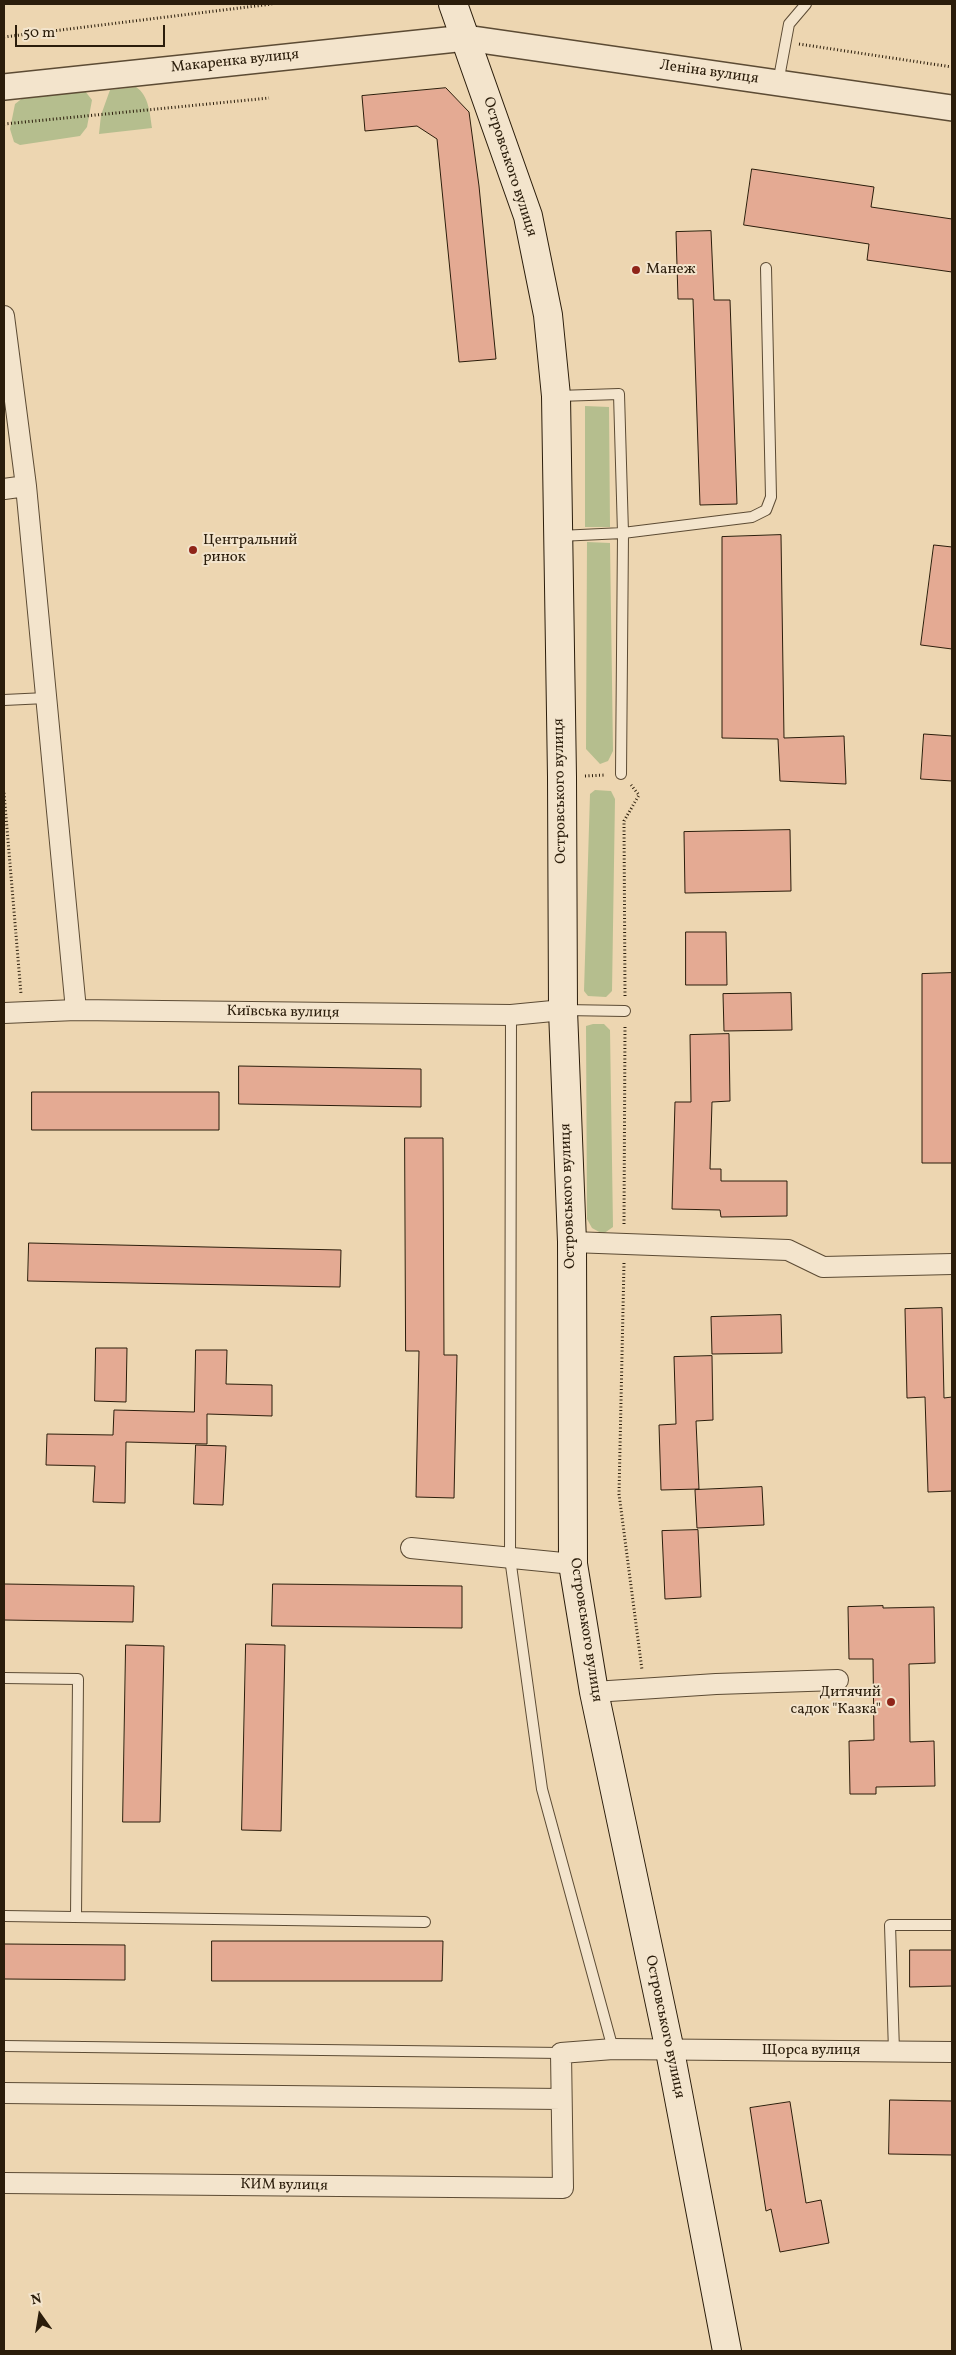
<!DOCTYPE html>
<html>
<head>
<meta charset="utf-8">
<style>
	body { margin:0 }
	#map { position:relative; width:956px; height:2355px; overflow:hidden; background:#edd6b1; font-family:Vollkorn,serif }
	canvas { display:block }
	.frame { position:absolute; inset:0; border:5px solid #2b1d0b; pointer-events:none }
	.north { position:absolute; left:15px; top:2290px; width:50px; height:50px; -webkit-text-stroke:4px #f3e4cc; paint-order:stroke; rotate:347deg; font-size:14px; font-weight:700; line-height:20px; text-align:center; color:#2b1d0b }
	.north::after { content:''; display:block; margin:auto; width:18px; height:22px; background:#2b1d0b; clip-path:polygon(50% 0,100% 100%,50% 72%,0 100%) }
	.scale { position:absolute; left:15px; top:25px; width:150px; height:22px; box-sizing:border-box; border:2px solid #2b1d0b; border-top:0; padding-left:6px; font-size:15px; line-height:18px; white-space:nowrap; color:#2b1d0b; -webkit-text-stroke:4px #f3e4cc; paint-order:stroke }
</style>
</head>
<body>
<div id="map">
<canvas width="956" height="2355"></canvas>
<div class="frame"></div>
<div class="north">N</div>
<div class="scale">50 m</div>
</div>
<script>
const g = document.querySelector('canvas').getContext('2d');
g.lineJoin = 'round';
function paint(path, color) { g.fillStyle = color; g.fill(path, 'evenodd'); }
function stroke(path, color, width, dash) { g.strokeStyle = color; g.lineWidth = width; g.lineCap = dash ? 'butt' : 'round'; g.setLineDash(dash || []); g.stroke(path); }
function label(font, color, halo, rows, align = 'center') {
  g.font = font + ' Vollkorn,serif'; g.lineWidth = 4; g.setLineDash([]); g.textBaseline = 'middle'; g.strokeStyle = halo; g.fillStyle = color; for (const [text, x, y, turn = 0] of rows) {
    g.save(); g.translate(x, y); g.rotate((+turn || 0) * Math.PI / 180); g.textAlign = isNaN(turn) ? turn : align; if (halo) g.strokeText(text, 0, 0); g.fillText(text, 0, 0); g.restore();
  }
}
const green = new Path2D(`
	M 136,87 C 149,95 150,115 152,128 L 99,134 L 101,115 L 110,90 Z
	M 85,91 L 92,100 L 87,127 L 80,136 L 20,145 L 14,142 L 10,129 L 15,104 L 24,97 Z
	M 585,406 L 609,407 L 610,527 L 585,527 Z
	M 587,542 L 610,543 L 613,751 L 608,761 L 600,764 L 586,749 Z
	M 595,790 L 611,791 L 615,799 L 612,991 L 606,997 L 588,996 L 584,991 L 590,794 Z
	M 593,1024 L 604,1024 L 610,1030 L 613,1227 L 603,1234 L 592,1228 L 587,1219 L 586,1026 Z`);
const building = new Path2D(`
	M 446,88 L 469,112 L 479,186 L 496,359 L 459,362 L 437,139 L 417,126 L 365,131 L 362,96 Z
	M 752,169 L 874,187 L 871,207 L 952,219 L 952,272 L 867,260 L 869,244 L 744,225 Z
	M 711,231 L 714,300 L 730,300 L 737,504 L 700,505 L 693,299 L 678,299 L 676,232 Z
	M 781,535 L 784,738 L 844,736 L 846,784 L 780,781 L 778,739 L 722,738 L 722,537 Z
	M 934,545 L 952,547 L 952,649 L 921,645 Z
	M 924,734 L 952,736 L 952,781 L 921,779 Z
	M 790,830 L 791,891 L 685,893 L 684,832 Z
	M 686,932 L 726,932 L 727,985 L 686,985 Z
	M 952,973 L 952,1163 L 922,1163 L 922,974 Z
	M 791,993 L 792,1030 L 724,1031 L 723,994 Z
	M 729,1034 L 730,1101 L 712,1102 L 710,1169 L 721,1169 L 721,1181 L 787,1181 L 787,1216 L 721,1217 L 720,1210 L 672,1209 L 675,1102 L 691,1102 L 690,1035 Z
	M 239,1066 L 421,1069 L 421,1107 L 239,1104 Z
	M 32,1092 L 219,1092 L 219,1130 L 32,1130 Z
	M 405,1138 L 443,1138 L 444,1355 L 457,1355 L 454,1498 L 416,1497 L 419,1351 L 406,1351 Z
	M 29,1243 L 341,1250 L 340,1287 L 28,1281 Z
	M 942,1308 L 944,1398 L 952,1397 L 952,1491 L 928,1492 L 925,1397 L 907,1398 L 905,1309 Z
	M 781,1315 L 782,1353 L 712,1354 L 711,1317 Z
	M 96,1348 L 127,1348 L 126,1402 L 95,1401 Z
	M 196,1350 L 227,1350 L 226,1384 L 272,1385 L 272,1416 L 207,1414 L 207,1444 L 126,1442 L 125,1503 L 93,1502 L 95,1466 L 46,1465 L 47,1434 L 113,1435 L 114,1410 L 194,1412 Z
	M 712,1356 L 713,1420 L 696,1421 L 699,1489 L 661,1490 L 659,1425 L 676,1424 L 674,1357 Z
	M 196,1445 L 226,1446 L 223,1505 L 194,1504 Z
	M 762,1487 L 764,1525 L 697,1528 L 695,1490 Z
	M 698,1530 L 701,1597 L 665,1599 L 662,1531 Z
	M 4,1584 L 134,1586 L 133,1622 L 4,1620 Z
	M 273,1584 L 462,1586 L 462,1628 L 272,1626 Z
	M 883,1606 L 883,1608 L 934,1607 L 935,1663 L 909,1664 L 910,1742 L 934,1741 L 935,1786 L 876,1787 L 876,1794 L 850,1794 L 849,1741 L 874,1740 L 873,1659 L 849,1659 L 848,1607 Z
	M 246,1644 L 285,1645 L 281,1831 L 242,1830 Z
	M 126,1645 L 164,1646 L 160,1822 L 123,1822 Z
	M 212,1941 L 443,1941 L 442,1981 L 212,1981 Z
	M 4,1944 L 125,1945 L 125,1980 L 4,1979 Z
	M 910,1950 L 952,1950 L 952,1986 L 910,1987 Z
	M 890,2100 L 952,2101 L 952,2155 L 889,2154 Z
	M 790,2102 L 806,2203 L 821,2200 L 829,2243 L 780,2252 L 771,2209 L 766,2211 L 750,2108 Z`);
const path = new Path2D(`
	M 4,37 L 272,4
	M 799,44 L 952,67
	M 4,124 L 269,98
	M 585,776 L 606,775
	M 4,793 L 21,994
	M 625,996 L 624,821 L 639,795 L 631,785
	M 624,1224 L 625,1025
	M 624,1263 L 619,1494 L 642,1670`);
const service = new Path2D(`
	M 778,83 L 789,24 L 806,4
	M 558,396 L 619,394 L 623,533 L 621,774
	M 559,536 L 623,533 L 752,517 L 766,510 L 771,497 L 766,268
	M 4,700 L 46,698
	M 564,1010 L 625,1011
	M 511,1015 L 510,1558 L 542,1789 L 613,2049
	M 4,1678 L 78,1679 L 76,1917
	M 4,1916 L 425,1922
	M 4,2046 L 561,2053
	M 894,2051 L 890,1925 L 952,1925`);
const minor = new Path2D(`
	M 4,316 L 26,486 L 76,1010
	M 4,489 L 26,486
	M 4,1013 L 76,1010 L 511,1015 L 563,1010
	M 572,1242 L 788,1250 L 823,1267 L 952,1264
	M 411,1548 L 573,1564
	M 594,1692 L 716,1684 L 838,1680
	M 4,2093 L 561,2099
	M 4,2183 L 563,2188 L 561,2053 L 613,2049 L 952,2052`);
const tertiary = new Path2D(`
	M 4,87 L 466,38 L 952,108`);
const secondary = new Path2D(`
	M 453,4 L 528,216 L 548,315 L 556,396 L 562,777 L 563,1010 L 572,1242 L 573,1564 L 594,1692 L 670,2051 L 727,2351`);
const markers = [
	[636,270,5,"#8f2418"],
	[193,550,5,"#8f2418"],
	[891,1702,5,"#8f2418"]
];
const streetNames = [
	["Макаренка вулиця",235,62,-6],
	["Леніна вулиця",709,73,8],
	["Островського вулиця",509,167,72],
	["Островського вулиця",561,791,-91],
	["Київська вулиця",283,1013,1],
	["Островського вулиця",569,1196,-92],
	["Островського вулиця",585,1630,81],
	["Островського вулиця",664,2027,78],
	["Щорса вулиця",811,2051],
	["КИМ вулиця",284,2186,1]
];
const poiNames = [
	["Манеж",646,270],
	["Центральний",203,541],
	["ринок",203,558],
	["Дитячий",881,1693,"right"],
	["садок \"Казка\"",881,1710,"right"]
];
paint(green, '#b5be8e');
paint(building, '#e4aa93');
stroke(building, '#2b1d0b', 1);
stroke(service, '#5c4b34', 12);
stroke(minor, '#5c4b34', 22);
stroke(tertiary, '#5c4b34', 28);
stroke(secondary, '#2b1d0b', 30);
stroke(path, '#2b1d0b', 3, [1, 2.5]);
stroke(service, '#f3e4cc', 10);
stroke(minor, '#f3e4cc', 20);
stroke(tertiary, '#f3e4cc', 25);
stroke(secondary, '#f3e4cc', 28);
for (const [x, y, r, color] of markers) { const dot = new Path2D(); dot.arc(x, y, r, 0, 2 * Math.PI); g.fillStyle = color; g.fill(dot); stroke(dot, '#f3e4cc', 2); }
label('15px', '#2b1d0b', '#f3e4cc', streetNames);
label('15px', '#2b1d0b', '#f3e4cc', poiNames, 'left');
</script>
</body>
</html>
